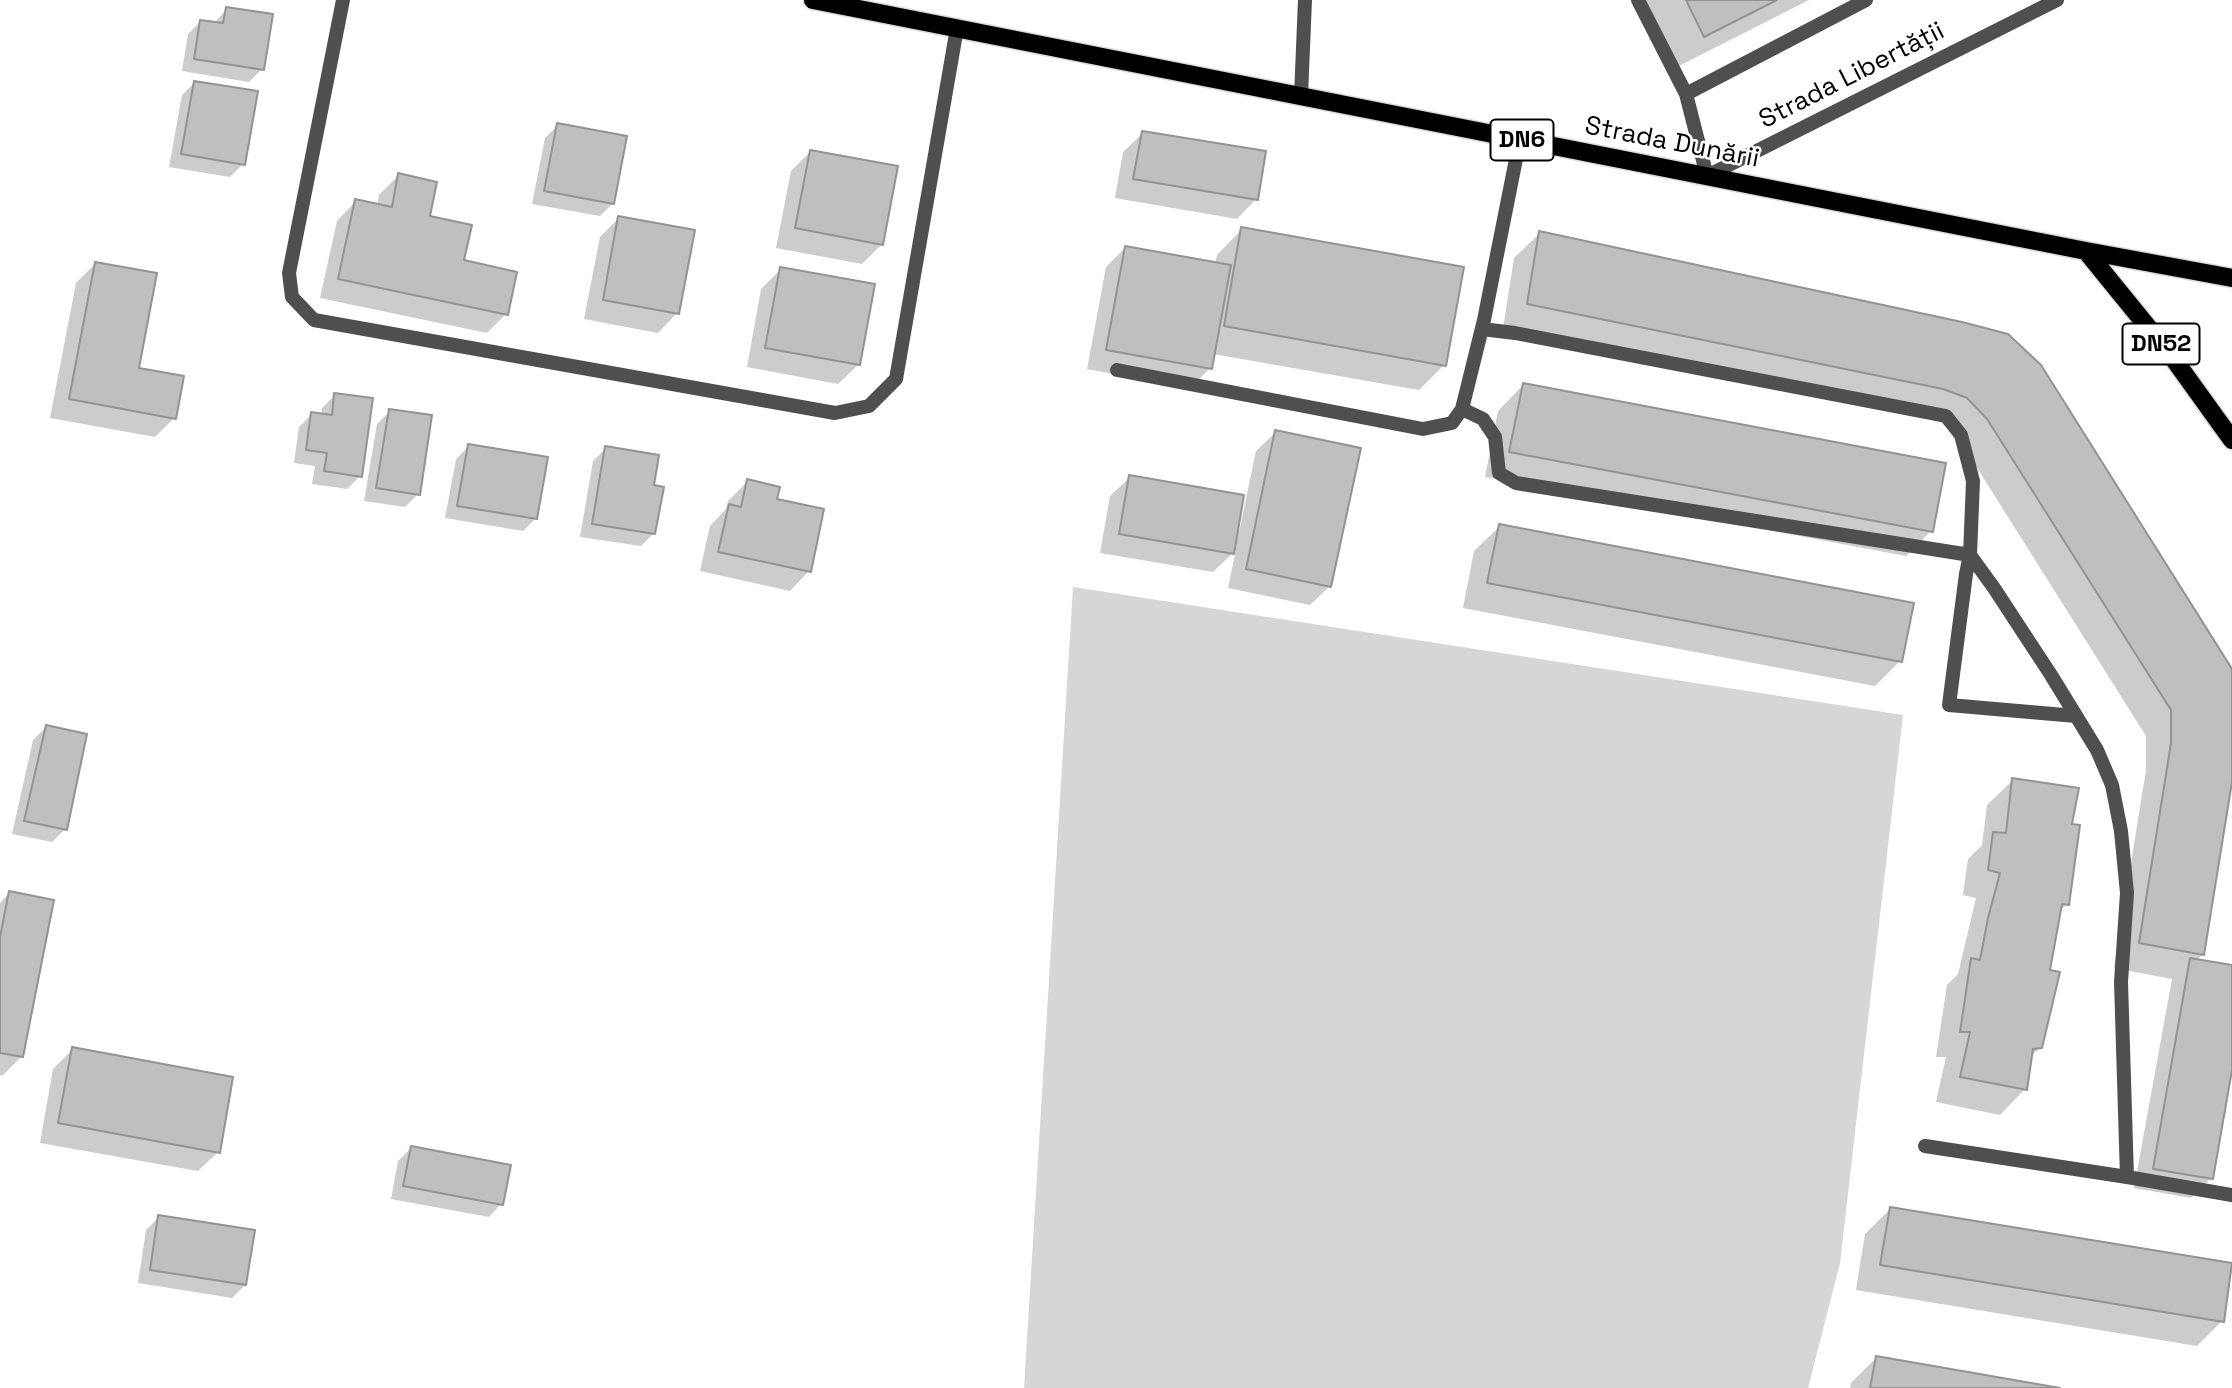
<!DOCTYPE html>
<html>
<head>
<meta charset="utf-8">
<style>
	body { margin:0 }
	canvas { display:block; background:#fff }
</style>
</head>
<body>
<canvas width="2232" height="1388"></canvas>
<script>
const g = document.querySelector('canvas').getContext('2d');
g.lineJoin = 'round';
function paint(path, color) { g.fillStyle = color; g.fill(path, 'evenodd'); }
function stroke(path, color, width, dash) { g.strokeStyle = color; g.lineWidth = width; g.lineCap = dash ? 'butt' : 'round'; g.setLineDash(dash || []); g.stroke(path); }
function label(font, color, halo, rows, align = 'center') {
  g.font = font + ' "Space Grotesk",sans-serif'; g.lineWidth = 5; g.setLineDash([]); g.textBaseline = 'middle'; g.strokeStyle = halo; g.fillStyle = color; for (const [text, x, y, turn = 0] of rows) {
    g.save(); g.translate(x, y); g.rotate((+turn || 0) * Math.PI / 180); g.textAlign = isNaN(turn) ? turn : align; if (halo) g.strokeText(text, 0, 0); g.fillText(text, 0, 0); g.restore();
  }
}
const green = new Path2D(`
	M 1073,587 L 1903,715 L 1840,1263 L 1808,1388 L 1024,1388 Z`);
const shadow = new Path2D(`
	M 1633,0 L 1809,0 L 1669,71 Z
	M 227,9 L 262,69 L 249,82 L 182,71 L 188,34 L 201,21 L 214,23 Z
	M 195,82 L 243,164 L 230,177 L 169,167 L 182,95 Z
	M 558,125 L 613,203 L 600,216 L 532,204 L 545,138 Z
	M 1143,133 L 1256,199 L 1237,219 L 1115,198 L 1123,152 Z
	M 811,151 L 882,244 L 862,264 L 776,248 L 791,171 Z
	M 399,175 L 462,262 L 506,314 L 487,333 L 320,298 L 337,221 L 356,201 L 377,206 L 379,195 Z
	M 619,218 L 677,313 L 658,333 L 584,319 L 600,237 Z
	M 1242,229 L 1444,365 L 1419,390 L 1213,354 L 1210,368 L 1190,388 L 1087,369 L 1106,267 L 1125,248 L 1215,264 L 1217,255 Z
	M 1540,233 L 1961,324 L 2232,672 L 2232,767 L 2202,955 L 2196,961 L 2232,967 L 2232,1060 L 2211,1178 L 2191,1198 L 2134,1188 L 2172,979 L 2114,968 L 2146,770 L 2146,736 L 1962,444 L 1942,423 L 1917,414 L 1503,329 L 1514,258 Z
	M 96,263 L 137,369 L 174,418 L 155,437 L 50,418 L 76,283 Z
	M 781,269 L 858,365 L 838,384 L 747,367 L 761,289 Z
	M 1523,385 L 1931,531 L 1906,556 L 1485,477 L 1498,411 Z
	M 335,395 L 360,476 L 347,489 L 312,484 L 315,466 L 294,463 L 299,427 L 312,414 L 321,416 L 322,408 Z
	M 390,411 L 418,494 L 405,507 L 364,501 L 377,424 Z
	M 1276,432 L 1330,586 L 1310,605 L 1228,588 L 1236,550 L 1213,572 L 1100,553 L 1110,496 L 1130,477 L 1238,537 L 1256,451 Z
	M 469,446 L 536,518 L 523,531 L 445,518 L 456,459 Z
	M 606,448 L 654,533 L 641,546 L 580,537 L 593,461 Z
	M 748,481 L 775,500 L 809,571 L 790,591 L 700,571 L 710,526 L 726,509 L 728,501 Z
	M 1500,526 L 1900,661 L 1875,686 L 1463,608 L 1474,551 Z
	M 46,727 L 65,829 L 52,842 L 12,834 L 33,740 Z
	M 2013,780 L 2070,825 L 2067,904 L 2059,912 L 2048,972 L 2041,1047 L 2030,1057 L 2025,1089 L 2000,1115 L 1936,1102 L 1946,1057 L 1936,1057 L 1947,985 L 1958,974 L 1976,898 L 1963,895 L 1968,859 L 1982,845 L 1987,805 Z
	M 9,893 L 22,1056 L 2,1076 L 0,1075 L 0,903 Z
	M 73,1049 L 218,1152 L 198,1171 L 40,1143 L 53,1069 Z
	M 411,1148 L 501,1204 L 489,1217 L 391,1199 L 398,1161 Z
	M 1891,1208 L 2222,1321 L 2197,1346 L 1856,1290 L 1865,1234 Z
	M 159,1217 L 245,1285 L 232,1298 L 138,1283 L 146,1230 Z
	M 1876,1358 L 2049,1388 L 1850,1388 L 1851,1383 Z`);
const building = new Path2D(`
	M 1686,0 L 1777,0 L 1704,37 Z
	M 226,7 L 273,14 L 264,70 L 194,59 L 200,20 L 223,23 Z
	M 194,81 L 258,91 L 245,165 L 181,154 Z
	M 557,123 L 627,136 L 614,204 L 544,191 Z
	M 1142,131 L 1266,151 L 1258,200 L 1133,179 Z
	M 810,150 L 898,166 L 883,245 L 795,228 Z
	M 398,173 L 437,182 L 430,216 L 472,225 L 464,260 L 517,272 L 508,315 L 338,279 L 355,199 L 392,207 Z
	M 618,216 L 695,230 L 679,314 L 603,300 Z
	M 1241,227 L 1464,267 L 1446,366 L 1224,326 Z
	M 1539,231 L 1962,322 L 2008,334 L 2041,365 L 2232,669 L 2232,782 L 2204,955 L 2139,943 L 2171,743 L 2171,710 L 1987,419 L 1967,398 L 1943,389 L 1527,304 Z
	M 1125,246 L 1231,265 L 1212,369 L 1106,350 Z
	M 95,262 L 157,273 L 139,368 L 184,376 L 176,419 L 69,399 Z
	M 780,267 L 875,284 L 860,365 L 765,348 Z
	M 1523,383 L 1946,463 L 1933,532 L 1509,452 Z
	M 334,393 L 373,398 L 362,477 L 324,471 L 327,453 L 306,450 L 311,412 L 332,415 Z
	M 389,409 L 432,415 L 420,495 L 376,488 Z
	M 1275,430 L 1361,448 L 1331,587 L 1246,569 Z
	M 468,444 L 548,457 L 537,519 L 457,506 Z
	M 605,446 L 659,455 L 654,485 L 664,487 L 655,534 L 592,524 Z
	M 1129,475 L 1244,495 L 1234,554 L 1119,534 Z
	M 747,479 L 780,487 L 777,499 L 824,509 L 811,572 L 718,552 L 729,504 L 741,507 Z
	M 1499,524 L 1914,603 L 1902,662 L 1487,583 Z
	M 46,725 L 87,734 L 67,830 L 24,821 Z
	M 2012,778 L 2079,788 L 2072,824 L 2080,825 L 2069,905 L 2062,904 L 2050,970 L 2060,972 L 2042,1048 L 2033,1049 L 2027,1090 L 1960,1077 L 1970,1032 L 1960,1032 L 1971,958 L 1980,960 L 1988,918 L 2000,873 L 1988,870 L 1993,832 L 2006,833 Z
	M 9,891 L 54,900 L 23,1057 L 0,1053 L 0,937 Z
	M 2190,958 L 2232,965 L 2232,1070 L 2213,1179 L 2153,1169 Z
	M 72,1047 L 233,1077 L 220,1153 L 58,1123 Z
	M 411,1146 L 511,1165 L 503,1205 L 403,1186 Z
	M 1890,1207 L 2232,1263 L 2224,1322 L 1880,1265 Z
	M 158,1215 L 255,1230 L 246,1285 L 150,1270 Z
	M 1876,1356 L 2060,1388 L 1870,1388 Z`);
const service = new Path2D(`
	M 343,0 L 289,273 L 292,297 L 314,320 L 835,413 L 869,406 L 896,379 L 957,28
	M 1638,0 L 1686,94 L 1707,176
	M 1686,94 L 1866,0
	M 1482,329 L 1515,333 L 1946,416 L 1961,435 L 1973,481 L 1970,555 L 1994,588 L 2051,675 L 2097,750 L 2112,785 L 2121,831 L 2127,893 L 2121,982 L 2127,1177
	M 1117,370 L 1423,429 L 1452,423 L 1462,409 L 1484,320 L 1520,139
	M 1462,409 L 1483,419 L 1495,437 L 1499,473 L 1516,483 L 1970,555 L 1966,574 L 1949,705 L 2076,716
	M 1925,1146 L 2127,1177 L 2232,1195`);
const minor = new Path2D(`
	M 1301,96 L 1305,0
	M 1707,176 L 2057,0`);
const primary = new Path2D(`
	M 813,0 L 2086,251 L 2232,278
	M 2086,251 L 2173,358 L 2232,440`);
const shields = [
	[1522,140,63],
	[2161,344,77]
];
const shieldNames = [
	["DN6",1522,140],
	["DN52",2161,344]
];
const streetNames = [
	["Strada Libertății",1852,76,-27],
	["Strada Dunării",1672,143,11]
];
paint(green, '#d6d6d6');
paint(shadow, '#0003');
paint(building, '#bfbfbf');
stroke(building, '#939393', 2);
stroke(primary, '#dbdbdb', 21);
stroke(service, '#4f4f4f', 14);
stroke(minor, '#4f4f4f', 14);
stroke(primary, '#000', 18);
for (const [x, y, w] of shields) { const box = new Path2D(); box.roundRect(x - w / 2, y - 20.5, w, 41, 5); g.fillStyle = '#fff'; g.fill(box); stroke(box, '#000', 2); }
label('bold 24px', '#000', null, shieldNames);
label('26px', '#000', '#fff', streetNames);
</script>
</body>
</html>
